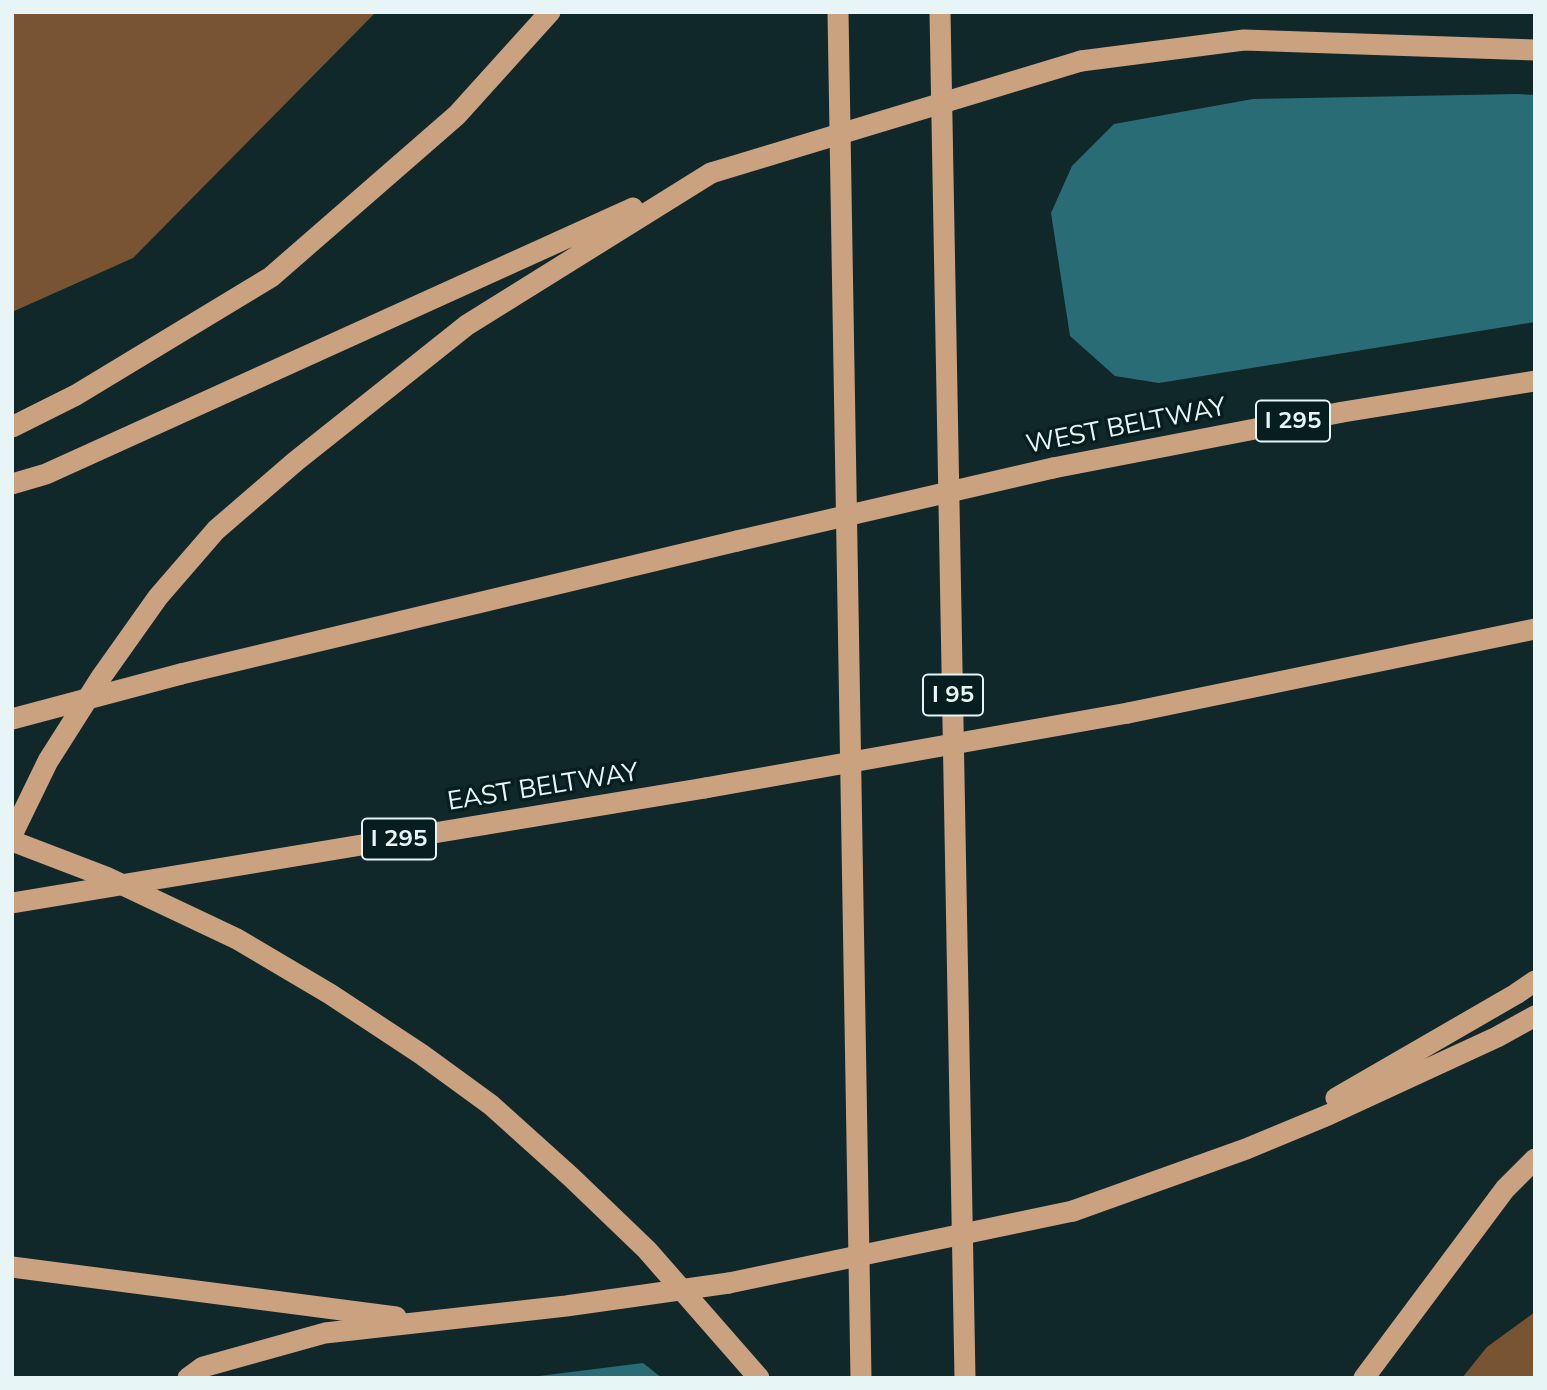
<!DOCTYPE html>
<html>
<head>
<meta charset="utf-8">
<style>
	body { margin:0 }
	#map { position:relative; width:1547px; height:1390px; overflow:hidden; background:#11282b; font-family:Mulish,sans-serif }
	canvas { display:block }
	.frame { position:absolute; inset:0; border:14px solid #e8f5f7; pointer-events:none }
</style>
</head>
<body>
<div id="map">
<canvas width="1547" height="1390"></canvas>
<div class="frame"></div>
</div>
<script>
const g = document.querySelector('canvas').getContext('2d');
g.lineJoin = 'round';
function paint(path, color) { g.fillStyle = color; g.fill(path, 'evenodd'); }
function stroke(path, color, width, dash) { g.strokeStyle = color; g.lineWidth = width; g.lineCap = dash ? 'butt' : 'round'; g.setLineDash(dash || []); g.stroke(path); }
function label(font, color, halo, rows, align = 'center') {
  g.font = font + ' Mulish,sans-serif'; g.lineWidth = 7; g.setLineDash([]); g.textBaseline = 'middle'; g.strokeStyle = halo; g.fillStyle = color; for (const [text, x, y, turn = 0] of rows) {
    g.save(); g.translate(x, y); g.rotate((+turn || 0) * Math.PI / 180); g.textAlign = isNaN(turn) ? turn : align; if (halo) g.strokeText(text, 0, 0); g.fillText(text, 0, 0); g.restore();
  }
}
const forest = new Path2D(`
	M 12,12 L 376,12 L 133,258 L 12,312 Z
	M 1535,1312 L 1535,1378 L 1462,1378 L 1487,1347 Z`);
const water = new Path2D(`
	M 1517,94 L 1535,95 L 1535,322 L 1159,383 L 1115,376 L 1070,336 L 1051,213 L 1072,166 L 1114,124 L 1253,99 Z
	M 643,1363 L 662,1378 L 523,1378 Z`);
const motorway = new Path2D(`
	M 838,12 L 861,1378
	M 940,12 L 965,1378
	M 1081,61 L 1244,40 L 1535,50
	M 12,427 L 76,395 L 271,277 L 457,115 L 550,12
	M 1053,468 L 1343,412 L 1535,381
	M 12,484 L 46,474 L 633,208
	M 181,674 L 737,541
	M 1128,713 L 1535,629
	M 12,835 L 48,761 L 102,676 L 158,597 L 216,530 L 296,461 L 467,325 L 711,173
	M 12,903 L 705,788
	M 1336,1098 L 1516,994 L 1535,981
	M 1073,1211 L 1246,1149 L 1328,1115 L 1497,1037 L 1535,1016
	M 12,1267 L 396,1317
	M 188,1378 L 203,1367 L 325,1333 L 566,1306 L 729,1283
	M 1364,1378 L 1505,1189 L 1535,1159`);
const motorwayBridge = new Path2D(`
	M 711,173 L 1081,61
	M 737,541 L 1053,468
	M 12,719 L 181,674
	M 705,788 L 1128,713
	M 12,841 L 106,877 L 237,939 L 330,994 L 421,1054 L 491,1105 L 571,1177 L 647,1250 L 759,1378
	M 729,1283 L 1073,1211`);
const shields = [
	[1293,421,74],
	[953,695,60],
	[399,839,74]
];
const shieldNames = [
	["I 295",1293,421],
	["I 95",953,695],
	["I 295",399,839]
];
const streetNames = [
	["WEST BELTWAY",1126,426,-11],
	["EAST BELTWAY",543,787,-9]
];
paint(forest, '#785433');
paint(water, '#2a6c75');
stroke(motorway, '#cba280', 21);
stroke(motorwayBridge, '#cba280', 21);
for (const [x, y, w] of shields) { const box = new Path2D(); box.roundRect(x - w / 2, y - 20.5, w, 41, 5); g.fillStyle = '#071e21'; g.fill(box); stroke(box, '#e8f5f7', 2); }
label('bold 24px', '#e8f5f7', null, shieldNames);
label('26px', '#e8f5f7', '#071e21', streetNames);
</script>
</body>
</html>
